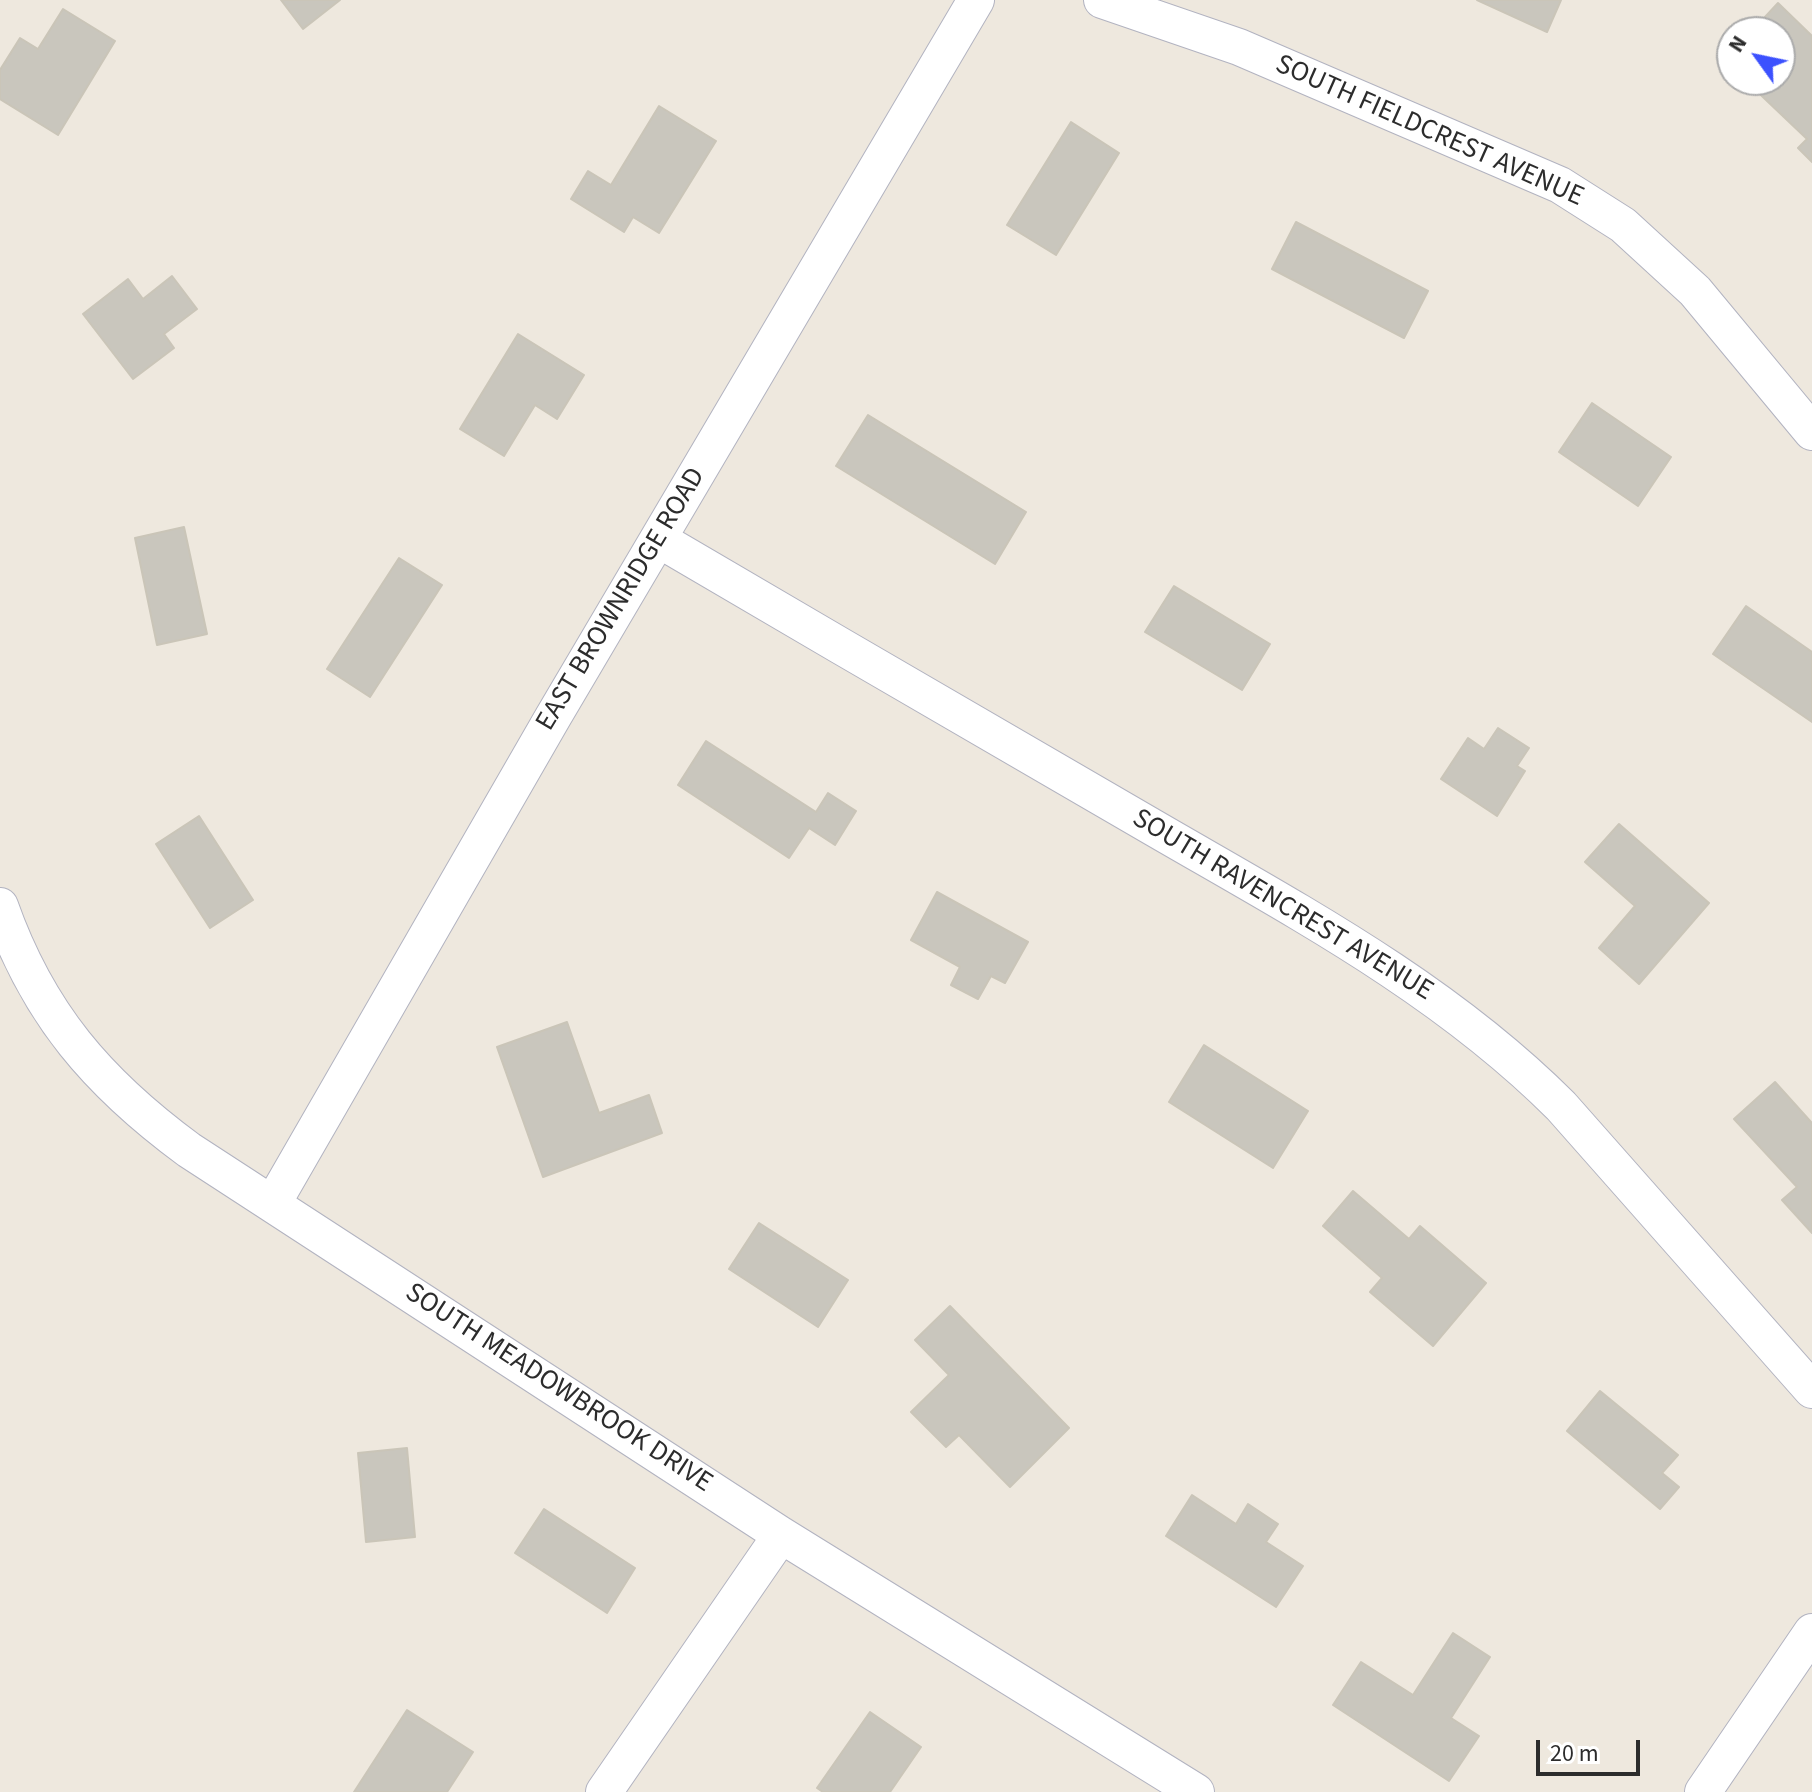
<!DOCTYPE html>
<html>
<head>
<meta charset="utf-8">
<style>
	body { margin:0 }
	#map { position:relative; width:1812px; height:1792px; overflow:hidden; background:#eee8de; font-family:"Source Sans 3",sans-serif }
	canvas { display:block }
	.north { position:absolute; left:1716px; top:16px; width:80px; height:80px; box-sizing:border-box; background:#fff; border:2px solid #ababab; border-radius:50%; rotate:303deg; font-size:22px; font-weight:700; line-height:32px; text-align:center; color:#2c2c2c }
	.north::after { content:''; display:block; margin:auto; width:28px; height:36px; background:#3c51fe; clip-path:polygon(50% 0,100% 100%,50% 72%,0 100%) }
	.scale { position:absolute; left:1536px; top:1740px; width:104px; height:36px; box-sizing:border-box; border:4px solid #2c2c2c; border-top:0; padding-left:10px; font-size:24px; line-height:28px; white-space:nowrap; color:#2c2c2c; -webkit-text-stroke:6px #fff; paint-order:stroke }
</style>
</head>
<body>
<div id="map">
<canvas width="1812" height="1792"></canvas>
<div class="north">N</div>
<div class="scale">20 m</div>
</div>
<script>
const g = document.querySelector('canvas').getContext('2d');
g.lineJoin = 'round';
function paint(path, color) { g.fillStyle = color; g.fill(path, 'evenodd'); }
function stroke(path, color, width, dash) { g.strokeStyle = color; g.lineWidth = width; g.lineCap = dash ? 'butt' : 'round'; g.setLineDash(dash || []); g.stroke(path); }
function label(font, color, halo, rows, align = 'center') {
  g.font = font + ' "Source Sans 3",sans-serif'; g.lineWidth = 8; g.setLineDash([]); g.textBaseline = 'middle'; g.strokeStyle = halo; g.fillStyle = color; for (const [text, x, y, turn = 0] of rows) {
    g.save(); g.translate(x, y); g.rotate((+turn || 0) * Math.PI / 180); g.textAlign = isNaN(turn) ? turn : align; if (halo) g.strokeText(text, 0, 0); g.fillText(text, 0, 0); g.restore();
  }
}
const building = new Path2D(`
	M 281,0 L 340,0 L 303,29 Z
	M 1477,0 L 1561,0 L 1547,32 Z
	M 1778,3 L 1812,36 L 1812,162 L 1798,148 L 1807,139 L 1745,80 L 1780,80 L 1780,32 L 1751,32 Z
	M 63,9 L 115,41 L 58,135 L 0,99 L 0,70 L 20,38 L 38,49 Z
	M 659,106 L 716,141 L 659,233 L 633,217 L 624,232 L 571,199 L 588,171 L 611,185 Z
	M 1071,122 L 1119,153 L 1056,255 L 1007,225 Z
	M 1296,222 L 1428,291 L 1404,338 L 1272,269 Z
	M 172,276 L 197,309 L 164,334 L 174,348 L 133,379 L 83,314 L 128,279 L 143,299 Z
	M 518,334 L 584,375 L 557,419 L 535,405 L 504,456 L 460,429 Z
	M 1592,403 L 1671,457 L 1638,506 L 1559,452 Z
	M 868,415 L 1026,512 L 995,564 L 836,466 Z
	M 184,527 L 207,634 L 157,645 L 135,538 Z
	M 399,558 L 442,585 L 370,697 L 327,669 Z
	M 1174,586 L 1270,644 L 1242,690 L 1145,632 Z
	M 1746,606 L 1812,652 L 1812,722 L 1713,654 Z
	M 1498,728 L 1529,748 L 1517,766 L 1525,771 L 1497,816 L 1441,779 L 1468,738 L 1484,749 Z
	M 706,741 L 816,812 L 828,793 L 856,811 L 835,845 L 809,828 L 789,858 L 678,785 Z
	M 199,816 L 253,900 L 210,928 L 156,844 Z
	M 1619,824 L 1709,903 L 1639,984 L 1599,948 L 1635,906 L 1585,862 Z
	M 937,892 L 1028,942 L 1005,983 L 991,976 L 978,999 L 951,985 L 960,967 L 911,940 Z
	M 567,1022 L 599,1113 L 649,1095 L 662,1133 L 543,1177 L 497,1047 Z
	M 1204,1045 L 1308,1111 L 1273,1168 L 1169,1102 Z
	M 1775,1082 L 1812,1123 L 1812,1233 L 1782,1200 L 1797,1187 L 1734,1119 Z
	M 1353,1191 L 1409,1239 L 1420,1226 L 1486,1283 L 1433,1346 L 1370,1292 L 1382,1278 L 1323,1226 Z
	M 759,1223 L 848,1280 L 818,1327 L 729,1269 Z
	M 950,1306 L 1069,1428 L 1010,1487 L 959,1435 L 946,1447 L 911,1412 L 949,1375 L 915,1340 Z
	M 1600,1391 L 1678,1455 L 1662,1473 L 1679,1487 L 1660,1509 L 1567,1431 Z
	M 407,1448 L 415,1537 L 366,1542 L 358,1453 Z
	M 1192,1495 L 1236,1524 L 1248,1504 L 1278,1524 L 1266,1542 L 1303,1566 L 1276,1607 L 1166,1536 Z
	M 544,1509 L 635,1568 L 607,1613 L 515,1553 Z
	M 1453,1633 L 1490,1657 L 1451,1718 L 1479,1736 L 1449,1781 L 1333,1705 L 1361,1662 L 1413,1695 Z
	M 407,1710 L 473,1752 L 447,1792 L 354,1792 Z
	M 870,1712 L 921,1747 L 890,1792 L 823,1792 L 817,1788 Z`);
const minor = new Path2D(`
	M 1102,0 L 1239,47 L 1560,185 L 1623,225 L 1695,291 L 1812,432
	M 658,539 C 823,636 988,732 1154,828 C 1297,911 1443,988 1561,1106 L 1812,1390
	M 0,906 C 38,1014 98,1083 189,1150 L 781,1535 L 1196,1792
	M 273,1203 L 553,717 L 976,0
	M 604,1792 L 781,1535
	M 1703,1792 L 1812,1632`);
const streetNames = [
	["SOUTH FIELDCREST AVENUE",1429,132,24],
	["EAST BROWNRIDGE ROAD",622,600,-59],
	["SOUTH RAVENCREST AVENUE",1282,906,31],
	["SOUTH MEADOWBROOK DRIVE",558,1389,33]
];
paint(building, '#c9c6bd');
stroke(building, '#cac5b8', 2);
stroke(minor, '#b2b3c0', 38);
stroke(minor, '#fff', 36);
label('28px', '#2c2c2c', '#fff', streetNames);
</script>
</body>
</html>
